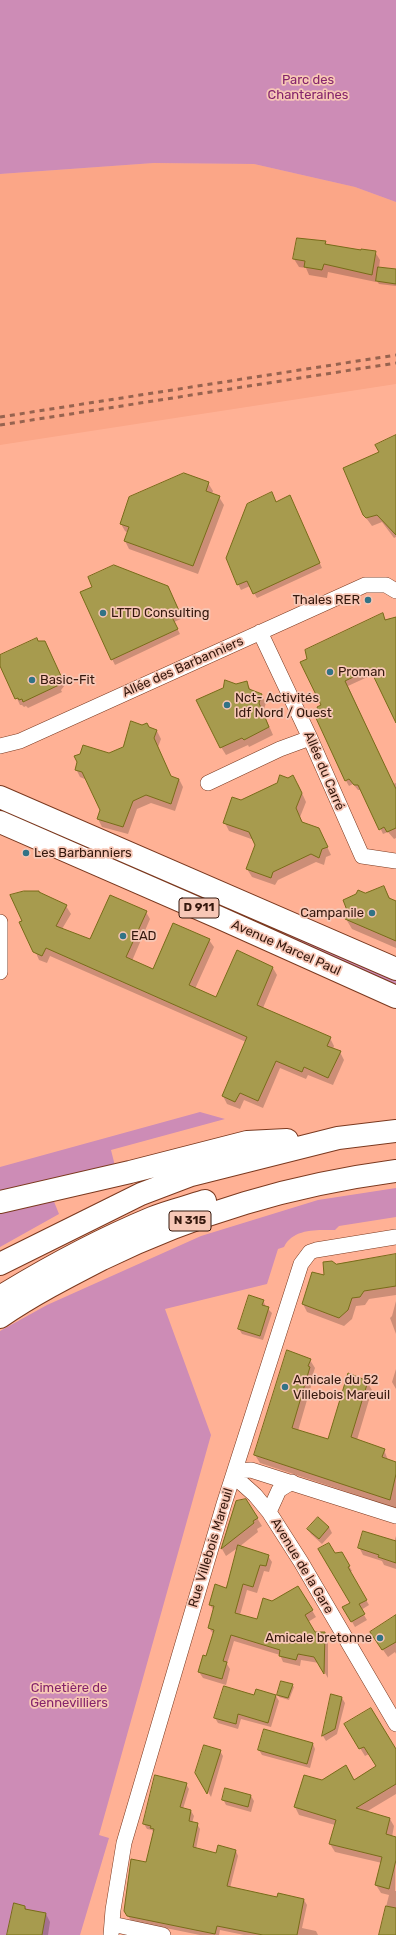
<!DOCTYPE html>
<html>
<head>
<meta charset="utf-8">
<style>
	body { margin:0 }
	canvas { display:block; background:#ffb195 }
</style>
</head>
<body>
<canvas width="396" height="1935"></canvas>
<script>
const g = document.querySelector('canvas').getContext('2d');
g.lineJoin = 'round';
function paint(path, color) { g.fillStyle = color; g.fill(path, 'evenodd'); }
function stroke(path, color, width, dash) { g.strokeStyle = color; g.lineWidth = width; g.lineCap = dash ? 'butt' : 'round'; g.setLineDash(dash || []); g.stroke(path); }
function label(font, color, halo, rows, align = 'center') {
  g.font = font + ' Rubik,sans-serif'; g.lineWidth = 3.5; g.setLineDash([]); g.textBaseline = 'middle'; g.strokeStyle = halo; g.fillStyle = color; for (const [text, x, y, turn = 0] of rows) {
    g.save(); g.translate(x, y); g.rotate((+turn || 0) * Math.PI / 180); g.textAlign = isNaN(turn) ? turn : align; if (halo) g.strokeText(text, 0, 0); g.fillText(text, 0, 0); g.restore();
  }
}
const built = new Path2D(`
	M 154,163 L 254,164 L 355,187 L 396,202 L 396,384 L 0,445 L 0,174 Z`);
const green = new Path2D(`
	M 0,0 L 396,0 L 396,202 L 355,187 L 254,164 L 154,163 L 0,174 Z
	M 4,811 L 13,815 L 14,813 L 396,981 L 396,990 L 2,815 Z
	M 200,1112 L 225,1119 L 111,1150 L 115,1166 L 0,1192 L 0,1167 Z
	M 396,1188 L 396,1217 L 339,1226 L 335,1230 C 318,1230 293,1228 284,1247 L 278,1249 L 267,1284 L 165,1309 L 211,1435 L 99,1835 L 109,1838 L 80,1935 L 0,1935 L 0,1331 L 47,1305 L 201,1236 L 318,1200 Z
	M 53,1199 L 59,1214 L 0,1247 L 0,1211 Z`);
const shadow = new Path2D(`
	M 325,242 L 327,245 L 375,252 L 380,260 L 379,268 L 396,270 L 396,286 L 379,284 L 376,280 L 376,282 L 328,272 L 327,278 L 309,275 L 306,268 L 299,267 L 294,259 Z
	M 396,436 L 396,537 L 394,538 L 382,522 L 372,526 L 364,515 L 380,453 Z
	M 208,483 L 213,491 L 212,494 L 219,497 L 224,505 L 198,574 L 129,549 L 125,541 L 128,533 L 125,531 L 121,524 Z
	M 292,502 L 322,568 L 257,598 L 250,586 L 241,590 L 238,584 L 276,503 Z
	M 94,587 L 168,587 L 183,618 L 174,622 L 180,634 L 115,665 L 112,659 Z
	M 383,615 L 386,620 L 390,618 L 396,623 L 396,719 L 374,674 L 348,686 L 393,784 L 396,783 L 396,838 L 394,839 L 388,832 L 383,834 L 362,790 L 358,790 L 353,784 L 349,786 L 346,781 L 316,717 L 319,716 L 322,706 L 308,659 Z
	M 38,642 L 48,649 L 65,685 L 61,690 L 62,692 L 28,708 L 26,706 L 24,707 L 22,705 L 20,705 L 0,662 Z
	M 246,682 L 251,690 L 261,695 L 266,703 L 263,712 L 273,735 L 249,747 L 248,745 L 226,755 L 221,747 L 236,685 Z
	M 149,728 L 157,731 L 161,739 L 158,747 L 171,777 L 179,779 L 183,787 L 175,811 L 151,803 L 137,809 L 128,834 L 102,827 L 98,819 L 101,810 L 87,780 L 80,777 L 76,769 L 123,748 Z
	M 298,784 L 306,802 L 300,817 L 303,823 L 323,838 L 331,855 L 326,857 L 324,865 L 316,862 L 278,880 L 275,885 L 252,877 L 247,869 L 256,845 L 254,840 L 229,831 L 225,823 L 241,801 Z
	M 384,887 L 391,900 L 396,902 L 396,948 L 352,929 L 346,919 L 365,894 Z
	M 40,894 L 66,906 L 71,914 L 62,929 L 91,940 L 146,912 L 150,919 L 132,961 L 153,970 L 209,940 L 214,947 L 195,989 L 216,998 L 273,968 L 277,975 L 263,1008 L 330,1038 L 334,1046 L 333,1049 L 340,1052 L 344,1060 L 333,1085 L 308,1075 L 306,1079 L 280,1068 L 263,1108 L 244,1100 L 240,1109 L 227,1104 L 223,1096 L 246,1042 L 50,956 L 47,963 L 39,960 L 23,922 Z
	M 396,1256 L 396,1295 L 369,1299 L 365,1305 L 356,1306 L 352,1319 L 344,1326 L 307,1312 L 303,1304 L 336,1265 Z
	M 263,1300 L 266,1307 L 272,1313 L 263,1340 L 242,1334 L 239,1329 Z
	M 396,1301 L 396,1334 L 390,1318 L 392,1316 Z
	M 310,1360 L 315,1368 L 313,1374 L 314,1376 L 298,1431 L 328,1441 L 367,1382 L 372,1390 L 357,1440 L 384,1450 L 388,1460 L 396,1464 L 396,1508 L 260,1463 L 255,1455 Z
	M 396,1369 L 396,1389 L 392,1382 Z
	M 246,1500 L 262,1526 L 257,1529 L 258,1532 L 239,1547 L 268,1556 L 272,1562 L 269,1572 L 264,1571 L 257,1593 L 247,1590 L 240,1615 L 257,1620 L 272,1602 L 298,1587 L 316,1617 L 308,1622 L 315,1633 L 325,1633 L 328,1640 L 328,1678 L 319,1663 L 301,1660 L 300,1666 L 283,1662 L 280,1655 L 234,1641 L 227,1664 L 230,1669 L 226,1685 L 203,1678 L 199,1672 L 207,1657 L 214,1635 L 209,1628 L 214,1611 L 210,1605 L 226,1589 L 239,1547 L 226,1556 L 222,1549 L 237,1502 Z
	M 329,1527 L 332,1533 L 322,1544 L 311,1534 L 308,1529 Z
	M 396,1536 L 396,1569 L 384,1565 L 382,1561 L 363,1555 L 359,1547 L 394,1542 Z
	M 341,1553 L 352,1571 L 350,1572 L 369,1605 L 361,1610 L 367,1620 L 355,1627 L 344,1608 L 351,1603 L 334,1554 Z
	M 396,1616 L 396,1654 L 395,1652 L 388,1657 L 376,1640 Z
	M 292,1685 L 294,1687 L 289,1700 L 279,1697 L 278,1695 Z
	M 331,1695 L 342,1698 L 345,1703 L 337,1734 L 326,1741 L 323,1736 Z
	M 255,1696 L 276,1696 L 279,1701 L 271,1727 L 241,1719 L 238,1729 L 218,1723 L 215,1718 Z
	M 345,1724 L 396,1751 L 396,1794 L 366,1812 L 390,1819 L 394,1826 L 392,1837 L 396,1838 L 395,1891 L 396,1891 L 396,1935 L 379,1935 L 389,1895 L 381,1893 L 376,1885 L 382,1863 L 335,1852 L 330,1844 L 335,1825 L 299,1815 L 295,1807 L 305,1776 L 322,1781 L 354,1781 L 377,1767 L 369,1754 L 365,1756 Z
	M 313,1744 L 315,1749 L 310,1768 L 262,1755 L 259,1750 Z
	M 220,1751 L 223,1756 L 211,1797 L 197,1773 Z
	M 186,1784 L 189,1789 L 183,1809 L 191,1811 L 194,1816 L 192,1823 L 197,1824 L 200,1829 L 196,1849 L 217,1855 L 236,1851 L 238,1856 L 230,1888 L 278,1899 L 304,1900 L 307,1905 L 302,1928 L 316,1931 L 318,1935 L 244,1935 L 220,1930 L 219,1935 L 200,1935 L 131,1921 L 125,1910 L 147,1863 L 154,1833 L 152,1830 L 147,1829 L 144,1824 Z
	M 251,1796 L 254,1801 L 251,1812 L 226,1805 L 223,1799 Z
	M 25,1907 L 27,1910 L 46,1914 L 50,1922 L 48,1935 L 8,1935 Z`);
const building = new Path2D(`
	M 297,238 L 326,241 L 325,244 L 361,250 L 361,249 L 376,251 L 372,275 L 324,264 L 322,270 L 304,267 L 305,261 L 293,259 Z
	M 378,267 L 396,269 L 396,284 L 376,281 Z
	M 396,435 L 396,535 L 377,515 L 366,518 L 363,515 L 343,468 L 379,452 L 375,445 Z
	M 184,473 L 209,482 L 206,491 L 220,496 L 193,566 L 124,541 L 129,527 L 120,524 L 129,497 Z
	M 272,492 L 276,502 L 290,495 L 320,563 L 253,594 L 247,581 L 237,585 L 226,558 L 247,504 Z
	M 114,565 L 168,586 L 180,613 L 172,617 L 178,629 L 111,660 L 80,592 L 92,587 L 88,577 Z
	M 383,613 L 385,620 L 396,617 L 396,723 L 370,669 L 345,681 L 396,789 L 396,828 L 387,832 L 384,827 L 379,830 L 358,785 L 354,785 L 349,779 L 345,781 L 315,716 L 318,715 L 317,713 L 319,712 L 317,707 L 321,705 L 300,662 L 307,659 L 305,650 Z
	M 37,638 L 38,641 L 45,641 L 62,678 L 58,682 L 59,685 L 23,702 L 22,699 L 19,700 L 18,698 L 15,699 L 0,666 L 0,655 Z
	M 225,680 L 236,684 L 247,681 L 249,689 L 262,694 L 259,703 L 269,727 L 244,740 L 242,738 L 220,748 L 196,700 L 223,688 Z
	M 131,721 L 142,725 L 147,723 L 149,727 L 157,730 L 154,738 L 171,776 L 179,779 L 171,804 L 146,795 L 133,801 L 123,827 L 97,819 L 100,810 L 82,772 L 75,770 L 77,762 L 74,756 L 80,754 L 83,745 L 109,753 L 123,747 Z
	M 280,775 L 288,778 L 293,775 L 302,793 L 296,808 L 302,822 L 319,828 L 328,847 L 322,849 L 319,858 L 311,854 L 273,872 L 271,878 L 246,869 L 255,845 L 249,832 L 223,823 L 232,797 L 241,800 L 277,783 Z
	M 384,886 L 389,898 L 396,901 L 396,941 L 345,919 L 348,913 L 343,900 L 356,894 L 358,890 L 365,893 Z
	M 24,891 L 39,891 L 39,892 L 67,905 L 56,926 L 90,939 L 110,895 L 147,911 L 126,957 L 153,969 L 173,923 L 210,939 L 189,985 L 216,997 L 237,950 L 273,967 L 257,1005 L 331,1037 L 327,1046 L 341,1051 L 328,1078 L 304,1067 L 302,1072 L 276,1061 L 258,1101 L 240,1093 L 235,1102 L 222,1096 L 247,1037 L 46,948 L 42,956 L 33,952 L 19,922 L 22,921 L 10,895 Z
	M 396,1254 L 396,1286 L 364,1291 L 360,1297 L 352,1298 L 348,1310 L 339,1318 L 302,1304 L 312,1272 L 324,1275 L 323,1262 L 332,1261 L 336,1264 Z
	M 249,1295 L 264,1300 L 262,1305 L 269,1307 L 260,1336 L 238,1329 Z
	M 287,1350 L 311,1359 L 308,1366 L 310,1367 L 292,1428 L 328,1439 L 348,1373 L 368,1381 L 351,1437 L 385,1449 L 382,1457 L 396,1462 L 396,1474 L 390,1500 L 254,1455 Z
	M 246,1499 L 258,1518 L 253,1521 L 254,1523 L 221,1549 L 236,1501 Z
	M 318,1517 L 329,1527 L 319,1539 L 307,1529 Z
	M 363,1531 L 396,1541 L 396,1563 L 378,1557 L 379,1555 L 358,1548 Z
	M 329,1543 L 335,1553 L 342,1552 L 350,1566 L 348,1567 L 367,1600 L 359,1604 L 365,1614 L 351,1622 L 342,1607 L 350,1603 L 318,1549 Z
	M 238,1545 L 269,1555 L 266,1566 L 260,1565 L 253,1587 L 243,1584 L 235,1613 L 257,1619 L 263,1598 L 272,1601 L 298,1586 L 313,1610 L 305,1615 L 315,1632 L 325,1632 L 324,1674 L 314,1657 L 298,1654 L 296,1660 L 279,1656 L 280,1650 L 231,1635 L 223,1661 L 227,1662 L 222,1679 L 198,1672 L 203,1655 L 206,1656 L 214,1630 L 208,1628 L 214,1606 L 209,1605 L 215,1584 L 226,1588 Z
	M 396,1615 L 396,1642 L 382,1650 L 370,1632 Z
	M 281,1681 L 293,1684 L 288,1698 L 277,1695 Z
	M 224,1686 L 254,1695 L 256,1689 L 276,1695 L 268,1723 L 238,1714 L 236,1724 L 214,1718 Z
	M 331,1694 L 342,1697 L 335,1729 L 322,1736 Z
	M 371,1708 L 396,1749 L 396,1784 L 356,1808 L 390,1818 L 386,1834 L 396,1837 L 396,1860 L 389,1889 L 375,1885 L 382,1857 L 329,1844 L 336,1820 L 294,1807 L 304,1775 L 322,1780 L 346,1765 L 354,1780 L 376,1766 L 364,1747 L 359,1749 L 344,1724 Z
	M 264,1729 L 313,1743 L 307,1764 L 258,1750 Z
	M 204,1745 L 221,1750 L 207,1794 L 195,1773 Z
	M 155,1775 L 187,1783 L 180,1807 L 191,1810 L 189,1821 L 198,1823 L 193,1847 L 216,1853 L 218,1845 L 236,1850 L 227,1886 L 277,1897 L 278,1893 L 304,1899 L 297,1935 L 263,1935 L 217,1926 L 215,1934 L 127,1916 L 124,1911 L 131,1859 L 146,1862 L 154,1829 L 150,1828 L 151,1826 L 143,1824 Z
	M 225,1788 L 251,1795 L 248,1807 L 222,1800 Z
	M 14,1903 L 25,1906 L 25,1909 L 46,1913 L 42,1935 L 7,1935 Z
	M 386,1906 L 396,1908 L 396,1935 L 379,1935 Z`);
const minor = new Path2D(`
	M 260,632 L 310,738 L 362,856 L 396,861
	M 0,746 L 20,741 L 365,585 L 386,585 L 396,591
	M 208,783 L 280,749 L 310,738
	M 0,922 L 0,972
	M 269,1512 L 279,1490 L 292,1482
	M 396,1516 L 251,1470 L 235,1471 L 236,1478 L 255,1495 L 269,1512 L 301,1562 L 396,1724
	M 112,1924 L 163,1935
	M 111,1935 L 113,1910 L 124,1843 L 224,1504 L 301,1264 L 310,1252 L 316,1250 L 396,1237`);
const primary = new Path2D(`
	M 0,797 L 396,969
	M 0,822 L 220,918 L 396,997`);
const trunk = new Path2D(`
	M 0,1202 L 130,1172 L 247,1142 L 287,1140
	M 0,1264 L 141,1194 L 191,1175 L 338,1138 L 396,1131
	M 0,1297 C 49,1267 99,1240 152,1218 C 169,1211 187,1207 205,1201
	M 0,1317 C 32,1295 67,1277 102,1259 C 197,1213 291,1185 396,1171`);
const rail = new Path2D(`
	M 0,417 L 396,355
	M 0,425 L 396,363`);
const markers = [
	[368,600,4,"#327386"],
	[103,613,4,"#327386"],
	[330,672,4,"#327386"],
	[32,680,4,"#327386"],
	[227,705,4,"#327386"],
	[26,853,4,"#327386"],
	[372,913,4,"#327386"],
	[123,936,4,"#327386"],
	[285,1387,4,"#327386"],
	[380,1638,4,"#327386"]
];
const shields = [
	[199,908,40],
	[190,1221,42]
];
const shieldNames = [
	["D 911",199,908],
	["N 315",190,1221]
];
const parkNames = [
	["Parc des",308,80],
	["Chanteraines",308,95],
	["Cimetière de",69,1688],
	["Gennevilliers",69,1703]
];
const poiNames = [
	["Thales RER",360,600,"right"],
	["LTTD Consulting",111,613],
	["Proman",338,672],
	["Basic-Fit",40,680],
	["Nct- Activités",235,698],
	["Idf Nord / Ouest",235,713],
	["Les Barbanniers",34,853],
	["Campanile",364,913,"right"],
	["EAD",131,936],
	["Amicale du 52",293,1380],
	["Villebois Mareuil",293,1395],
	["Amicale bretonne",372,1638,"right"]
];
const streetNames = [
	["Allée des Barbanniers",183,667,-24],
	["Allée du Carré",324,771,67],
	["Avenue Marcel Paul",286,948,24],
	["Rue Villebois Mareuil",211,1548,-73],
	["Avenue de la Gare",302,1566,59]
];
paint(built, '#fba687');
paint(green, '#cd8cb6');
paint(shadow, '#0003');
paint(building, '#a79b4e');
stroke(building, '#786c19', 1);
stroke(minor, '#7b391f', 16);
stroke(primary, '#7b391f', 24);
stroke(trunk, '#7b391f', 24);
stroke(minor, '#fff', 15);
stroke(primary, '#fff', 22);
stroke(trunk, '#fff', 22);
stroke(rail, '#97634f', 3, [5, 5]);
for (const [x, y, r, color] of markers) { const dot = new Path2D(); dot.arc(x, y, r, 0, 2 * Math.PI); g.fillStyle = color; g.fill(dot); stroke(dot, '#f7c7b6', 1.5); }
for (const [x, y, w] of shields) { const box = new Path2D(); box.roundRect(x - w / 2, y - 10, w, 20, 3); g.fillStyle = '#f7c7b6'; g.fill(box); stroke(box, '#35180d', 1); }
label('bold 12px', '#35180d', null, shieldNames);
label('13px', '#85246b', '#f7c7b6', parkNames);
label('13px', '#35180d', '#f7c7b6', poiNames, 'left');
label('13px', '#35180d', '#f7c7b6', streetNames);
</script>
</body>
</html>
